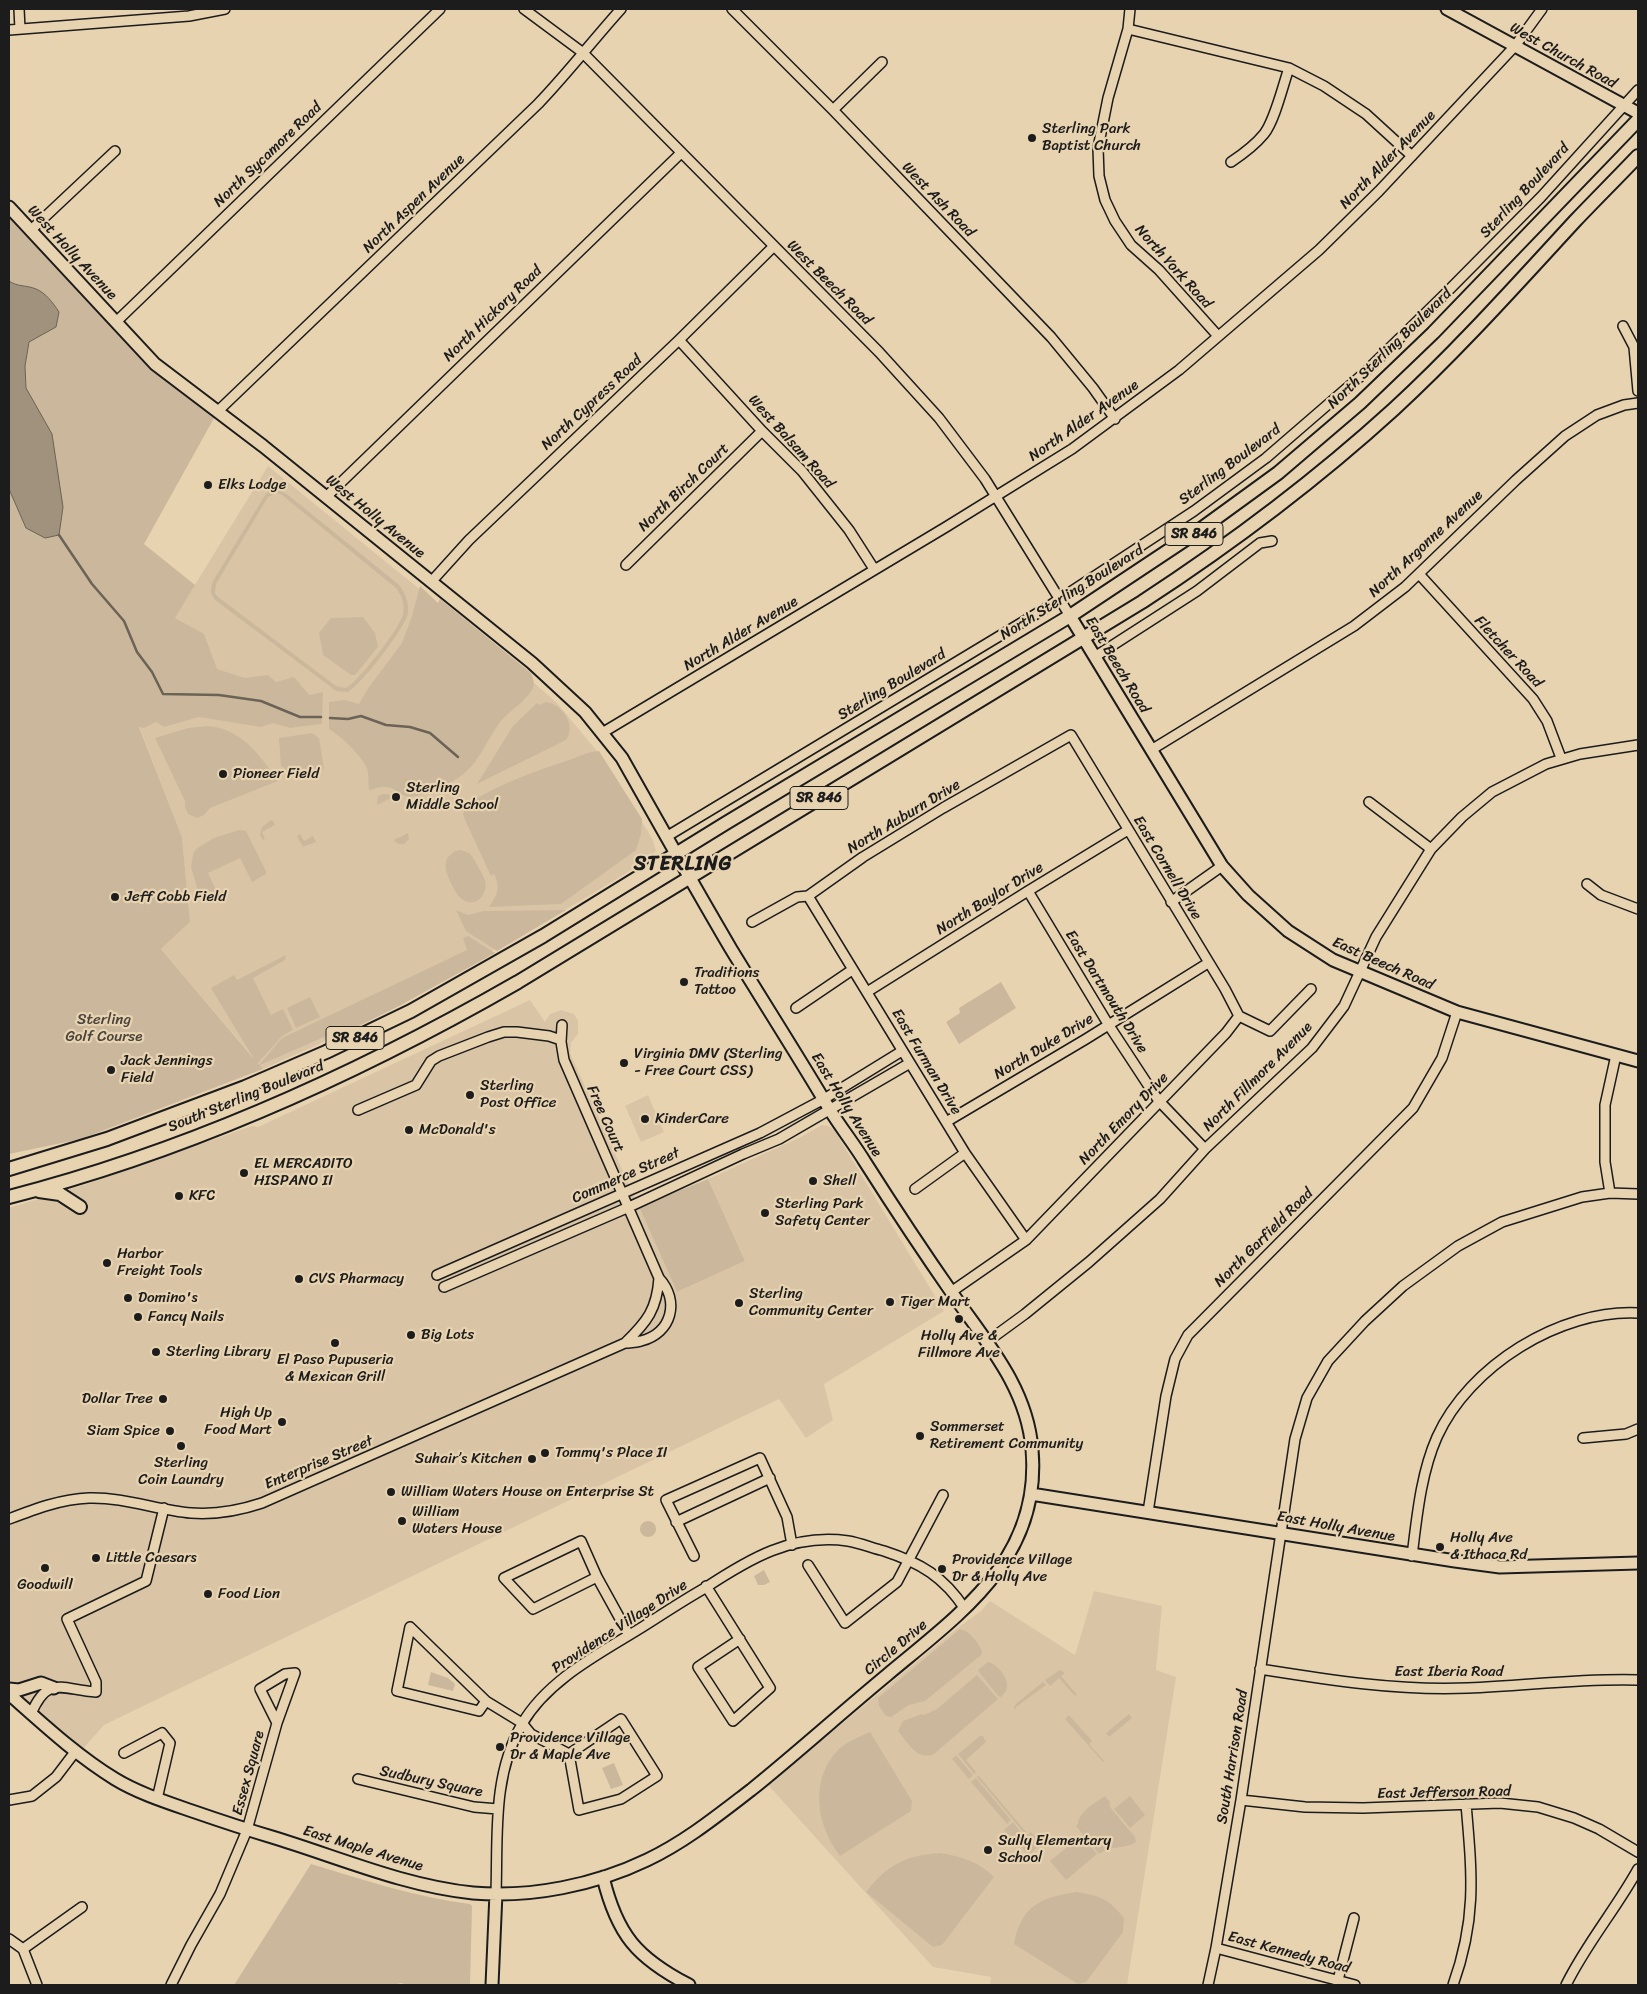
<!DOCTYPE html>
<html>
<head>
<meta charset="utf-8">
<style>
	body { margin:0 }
	#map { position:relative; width:1647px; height:1994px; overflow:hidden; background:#e8d3b1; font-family:Sriracha,sans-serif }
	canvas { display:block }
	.frame { position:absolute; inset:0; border:10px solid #1c1c1c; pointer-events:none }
</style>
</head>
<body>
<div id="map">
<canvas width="1647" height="1994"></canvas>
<div class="frame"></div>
</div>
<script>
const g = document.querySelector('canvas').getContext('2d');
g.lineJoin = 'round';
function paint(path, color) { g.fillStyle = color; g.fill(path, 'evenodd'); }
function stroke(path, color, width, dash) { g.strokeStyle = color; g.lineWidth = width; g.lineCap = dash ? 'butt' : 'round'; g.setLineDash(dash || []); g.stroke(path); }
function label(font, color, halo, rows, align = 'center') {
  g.font = font + ' Sriracha,sans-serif'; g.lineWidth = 4.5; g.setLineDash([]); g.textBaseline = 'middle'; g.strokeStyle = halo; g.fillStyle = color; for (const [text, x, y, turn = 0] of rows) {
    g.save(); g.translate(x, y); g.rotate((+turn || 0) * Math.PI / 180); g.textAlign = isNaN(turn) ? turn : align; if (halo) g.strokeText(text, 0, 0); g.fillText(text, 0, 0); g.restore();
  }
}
const built = new Path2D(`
	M 268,466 L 524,674 L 557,703 L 601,756 L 652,838 L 656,851 L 646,861 L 577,903 L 411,997 L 319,1044 L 263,1069 L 161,949 L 190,922 L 182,837 L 127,695 Z
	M 530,1000 L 545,1022 L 550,1014 L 561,1010 L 574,1014 L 578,1021 L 578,1034 L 571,1043 L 570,1053 L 677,1292 L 745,1261 L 708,1179 L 799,1138 L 822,1125 L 829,1126 L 834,1130 L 944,1311 L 824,1384 L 833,1420 L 806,1438 L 779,1399 L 104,1725 L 82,1750 L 9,1686 L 9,1208 L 87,1184 L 252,1126 L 258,1127 Z
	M 648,1095 L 664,1132 L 641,1142 L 625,1106 Z
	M 1094,1591 L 1162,1606 L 1156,1670 L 1176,1677 L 1127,1985 L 990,1985 L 991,1977 L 933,1967 L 768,1785 L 955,1630 L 981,1611 L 990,1601 L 1075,1655 Z`);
const green = new Path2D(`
	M 9,207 L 155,364 L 218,411 L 144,544 L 195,585 L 175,618 L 204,634 L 217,669 L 245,678 L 268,675 L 276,682 L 294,677 L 309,695 L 323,692 L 322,724 L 290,728 L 273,723 L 261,727 L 199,717 L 164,727 L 156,722 L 144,728 L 139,727 L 182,837 L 190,922 L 161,949 L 254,1059 L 211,988 L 234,975 L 237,980 L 286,955 L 285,960 L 253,978 L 271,1015 L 283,1009 L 293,1030 L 282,1036 L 258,1063 L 259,1065 L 282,1038 L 467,950 L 463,938 L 468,936 L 495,953 L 399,1006 L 355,1028 L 340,1030 L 260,1065 L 263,1069 L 81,1139 L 9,1154 Z
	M 277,489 L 288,495 L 398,584 C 405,592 409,602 408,613 C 406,627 361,685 348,692 L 336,691 L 331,687 L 215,600 C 210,593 210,589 213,581 L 265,495 L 269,491 ZM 277,493 L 282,495 L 396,588 C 402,596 405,603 403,614 C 401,627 358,682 346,688 L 336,686 L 218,597 L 215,593 L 216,584 L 268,497 Z
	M 420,586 L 438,603 L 440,599 L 531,673 C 533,678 535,682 533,688 C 527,701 510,710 501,721 C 487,739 480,762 461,776 C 451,784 435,789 423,794 C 393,805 401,778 371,790 L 369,789 C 368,783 369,775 367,769 C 362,756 341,736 329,729 L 329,702 L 345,700 L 359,704 L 369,687 L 402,643 L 412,616 Z
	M 363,617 L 375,633 L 378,647 L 355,675 L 351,675 L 323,655 L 319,633 L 331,618 Z
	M 546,702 C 562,704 577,725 566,740 L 477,784 L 513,726 L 537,703 L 539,705 Z
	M 207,726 C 241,728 260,755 278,781 L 210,808 L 204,815 L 197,818 L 188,814 L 185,807 L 185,801 L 155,738 L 188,728 Z
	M 312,733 L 319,738 L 324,769 C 302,779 300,780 281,766 L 279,738 Z
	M 599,751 L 642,819 L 641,834 L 636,850 L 561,904 L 489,907 C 497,896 501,887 494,874 L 491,876 L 465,820 L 463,814 L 467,804 C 496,786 534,771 566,761 C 579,757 585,752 599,751 Z
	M 383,794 L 389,794 L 391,798 L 377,805 L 378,796 Z
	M 271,820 L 273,821 L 275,825 L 262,832 L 265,838 L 263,840 L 260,835 L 262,827 Z
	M 239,830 L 246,831 L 266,871 L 266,874 L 252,882 L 240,858 L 208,873 L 217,892 L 201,901 L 191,867 L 193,854 L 196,849 L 214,838 Z
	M 408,833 L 409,839 L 404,844 C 400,845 396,844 394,840 Z
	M 300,834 L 304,841 L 313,836 L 316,842 L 303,847 L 297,836 Z
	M 461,850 L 469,853 L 472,856 C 476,864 482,872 485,880 C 489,894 476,908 463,900 C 456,896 448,878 446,870 C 445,866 446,862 447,858 L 455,851 Z
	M 456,910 L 468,915 L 484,911 L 566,910 L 497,951 L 466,931 Z
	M 1001,982 L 1016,1008 L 959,1044 L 946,1022 L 960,1013 L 959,1008 Z
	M 310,997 L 320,1017 L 296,1028 L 287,1008 Z
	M 708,1179 L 745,1261 L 677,1292 L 639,1207 Z
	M640 1529a8 8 0 1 1 16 0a8 8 0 1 1-16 0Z
	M 764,1570 L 770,1582 L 764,1585 L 758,1585 L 754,1576 Z
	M 960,1629 C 970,1631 978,1642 982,1651 L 981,1655 L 925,1701 L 909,1705 L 891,1717 L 886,1716 L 879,1706 L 878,1698 Z
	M 988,1662 C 997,1664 1008,1677 1007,1686 C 1007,1691 1004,1694 1001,1697 L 998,1696 L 979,1672 L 978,1670 Z
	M 1060,1670 L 1065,1673 L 1061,1676 L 1077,1695 L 1075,1696 L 1059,1678 L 1050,1686 L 1045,1680 Z
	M 431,1672 L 448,1678 L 455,1684 L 453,1691 L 428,1685 Z
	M 977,1675 L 998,1699 L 934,1754 C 917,1761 908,1743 898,1731 L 903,1721 L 922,1714 L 924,1715 L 937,1709 Z
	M 1043,1682 L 1046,1685 L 1016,1707 L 1016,1710 L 1014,1707 L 1017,1703 Z
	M 1129,1714 L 1132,1718 L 1109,1737 L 1106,1733 Z
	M 1069,1715 L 1092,1741 L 1089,1744 L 1104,1761 L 1103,1762 L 1065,1719 Z
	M 870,1732 L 912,1801 L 911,1811 L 840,1856 C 816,1825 809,1779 839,1749 C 848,1741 859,1737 870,1732 Z
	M 980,1736 L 983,1736 L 986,1742 L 966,1760 L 976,1772 L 974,1774 L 958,1754 Z
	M 956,1755 L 973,1775 L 969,1779 L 952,1759 Z
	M 614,1763 L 623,1785 L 611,1789 L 602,1768 Z
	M 978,1775 L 1026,1832 L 1024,1833 L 977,1777 Z
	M 976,1778 L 1011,1820 L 1007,1824 L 971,1782 Z
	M 1105,1796 L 1110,1802 L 1110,1807 L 1135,1837 L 1136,1842 C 1127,1849 1111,1845 1099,1854 L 1076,1826 L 1078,1824 C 1079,1811 1095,1803 1105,1796 Z
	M 1130,1796 L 1145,1815 L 1130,1828 L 1114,1809 Z
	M 1013,1822 L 1023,1835 L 1017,1841 L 1013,1837 L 1011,1838 L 1004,1830 Z
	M 1031,1832 L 1041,1844 L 1028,1856 L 1018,1842 Z
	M 1082,1835 L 1097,1854 L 1066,1880 L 1050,1861 Z
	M 940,1853 C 961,1856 979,1862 994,1877 L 942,1945 L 933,1947 L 866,1892 C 887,1865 906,1855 940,1853 Z
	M 311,1864 C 364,1880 415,1897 470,1904 L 472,1906 L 470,1985 L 408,1985 L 401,1983 L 394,1985 L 234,1985 Z
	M 1077,1892 C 1101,1896 1109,1899 1124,1918 L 1123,1932 L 1086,1982 L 1078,1984 L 1014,1944 C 1021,1905 1042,1897 1077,1892 Z`);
const water = new Path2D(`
	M 9,281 C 17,287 27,285 36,289 C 46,293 53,303 59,312 L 56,327 L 29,342 L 25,366 L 26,388 L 52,434 L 63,507 L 59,535 L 45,538 L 26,528 L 9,489 Z`);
const stream = new Path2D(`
	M 59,535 L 92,584 L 124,621 L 137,652 L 152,672 L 163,694 L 219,695 L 261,701 L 300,717 L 321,717
	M 330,718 L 348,719 L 361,716 L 386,725 L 410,727 L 430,733 L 458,757`);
const street = new Path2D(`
	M 19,9 L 20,29
	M 524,9 L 582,52 L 879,352 L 939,418 L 985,479 L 1070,616
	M 732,9 L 833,110 L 1051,337 L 1093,388 L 1115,419
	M 1130,9 L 1128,29 L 1108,98 L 1098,148 L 1099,176 L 1105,200 L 1115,221 L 1131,245 L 1159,270 L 1218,336
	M 1128,29 L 1289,68 L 1324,86 L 1366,114 L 1412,156
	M 9,30 L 189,16 L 225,9
	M 833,110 L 882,62
	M 1231,162 C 1243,154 1255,145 1264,134 C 1275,120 1283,85 1289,68
	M 31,230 L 115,151
	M 116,322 L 440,9
	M 1623,326 L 1634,347 L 1638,391
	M 679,340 L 762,431 L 802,471 L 849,530 L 874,569
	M 218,411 L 538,104 C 567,74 593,40 621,9
	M 326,497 L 681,153
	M 626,565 L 762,431
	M 1419,574 L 1533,699 L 1547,721 L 1561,758
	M 431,582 L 469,540 L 679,340 L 773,247
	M 1096,656 L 1197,591 L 1260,543 L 1272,541
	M 602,733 L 946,527 L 1072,449 L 1179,370 L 1319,250 L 1379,191 L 1515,46 L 1542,9
	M 1151,750 L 1354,626 L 1405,587 L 1516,480 L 1565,436 L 1597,415 L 1624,405 L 1638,403
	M 1369,802 L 1431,849
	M 666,837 L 1046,608 L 1194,511 L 1266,458 L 1362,375 L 1442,297 L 1541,197 L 1638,90
	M 1587,884 L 1601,895 L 1638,909
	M 1028,891 L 1108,1024 L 1150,1088 L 1159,1101 L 1205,1149
	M 808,896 L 965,1153 L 1026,1240
	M 1171,902 L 1222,866
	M 752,922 L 797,897 L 808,896 L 863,857 L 943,808 L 1071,735 L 1225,989 L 1239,1016
	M 867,992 L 1028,891 L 1128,830
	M 796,1008 L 852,970
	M 1239,1016 L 1270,1031 L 1311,989
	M 358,1110 L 416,1085 L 431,1061 L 439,1056 L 488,1037 L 504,1032 L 517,1032 L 549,1036 L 561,1040
	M 946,1122 L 1086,1039 L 1208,963
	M 915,1189 L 965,1153
	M 1610,1193 L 1605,1162 L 1605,1105 L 1616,1055
	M 437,1275 L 760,1133 L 824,1099 L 902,1051
	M 444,1287 L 629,1207 L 743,1154 L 779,1139 L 910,1063
	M 951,1292 L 1026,1240 L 1226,1033 L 1239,1016
	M 988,1341 L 1025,1314 L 1089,1262 L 1160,1199 L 1205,1149 L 1312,1048 L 1344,1006 L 1376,937 L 1431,849 L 1462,817 L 1492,792 L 1546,764 L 1580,754 L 1638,745
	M 625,1343 C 647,1322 657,1309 659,1278
	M 1583,1438 L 1626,1434 L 1638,1429
	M 1148,1512 L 1166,1396 L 1175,1359 L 1188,1335 L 1413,1108 L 1442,1058 L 1457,1012
	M 9,1519 C 35,1509 61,1499 89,1498 C 124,1497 157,1510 191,1513 C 217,1515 238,1511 262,1503 L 625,1343 C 630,1343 636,1342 641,1341 C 672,1333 680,1301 659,1278 L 564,1060 L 561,1042 L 562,1025
	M 676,1522 L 770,1478
	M 694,1556 L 666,1500 L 760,1458 L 787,1517 L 792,1545
	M 1412,1556 C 1417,1516 1421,1473 1437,1437 C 1469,1366 1560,1309 1638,1313
	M 808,1565 L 845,1623 L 897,1582 L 943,1495
	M 597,1577 L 533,1609 L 504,1578 L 581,1541 L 597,1577 L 629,1635
	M 706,1586 L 770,1688 L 733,1721 L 698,1667 L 740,1639
	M 1260,1669 C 1329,1680 1398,1691 1468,1688 C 1525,1686 1581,1678 1638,1680
	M 486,1701 L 479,1711 L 397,1691 L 410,1627 L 486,1701 L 522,1723 L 531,1734 L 569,1754 L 579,1810 L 621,1799 L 657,1776 L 621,1719 L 569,1754
	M 31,1714 C 48,1674 62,1690 96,1692 L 96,1682 L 67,1619 L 146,1581 L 164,1508
	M 124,1753 L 162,1733 L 170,1743 L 157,1799
	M 358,1779 L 474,1807 L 498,1809
	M 9,1800 L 32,1796 L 56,1777 L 75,1752
	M 1241,1800 L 1305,1807 L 1363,1808 L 1500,1803 L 1538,1807 L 1574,1818 L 1599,1829 L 1638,1852
	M 496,1893 C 498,1836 492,1776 522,1724 C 548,1679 601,1653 644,1626 C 664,1613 684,1600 705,1588 C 749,1559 792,1533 848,1541 C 860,1543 872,1548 884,1551 C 921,1563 944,1577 965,1609
	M 9,1939 L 23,1949 L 37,1985
	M 1216,1948 L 1355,1985
	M 23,1949 L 82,1907
	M 1338,1980 L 1354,1918
	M 171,1985 L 191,1945 L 220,1894 L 247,1830 L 277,1723 L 260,1689 L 285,1674 L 295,1673 L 277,1723
	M 1208,1985 L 1216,1948 L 1241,1800 L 1295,1439 L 1307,1398 L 1328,1361 L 1365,1321 L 1403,1286 L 1458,1246 L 1502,1222 L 1582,1197 L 1610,1193 L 1638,1194
	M 1453,1985 C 1477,1918 1472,1874 1466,1804
	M 1566,1985 C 1586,1944 1616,1909 1638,1869`);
const secondary = new Path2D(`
	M 1447,9 L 1638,113
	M 9,207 L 155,364 L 263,446 L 532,663 L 585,712 L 622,758 C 658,822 694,886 731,949 C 764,1003 798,1056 830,1110 C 841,1128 854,1144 865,1162 C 893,1206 922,1250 952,1293 C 986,1342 1027,1387 1032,1449 C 1042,1558 961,1613 887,1675 C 841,1713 797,1753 751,1790 C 717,1816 685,1842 647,1860 C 595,1885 531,1898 473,1893 C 404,1886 338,1857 272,1837 C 245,1829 218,1820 192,1811 C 166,1802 138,1793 115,1779 C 76,1755 43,1724 9,1694
	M 1070,616 L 1222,866 L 1248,895 L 1288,931 L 1333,960 L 1457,1012 L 1638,1061
	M 1031,1494 L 1455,1561 L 1500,1567 L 1638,1563
	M 9,1689 L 19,1690 L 41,1683 L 54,1688
	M 603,1877 C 617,1935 637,1958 689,1985
	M 492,1985 L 496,1893`);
const primary = new Path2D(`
	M 9,1169 L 107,1139 L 245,1087 L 326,1052 L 411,1011 L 543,936 L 726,823 L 1070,616 L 1201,529 L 1278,473 L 1360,403 L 1433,333 L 1638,120
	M 39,1191 L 60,1194 L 80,1207
	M 9,1197 C 188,1151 358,1074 518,982 L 1142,602 C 1231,544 1315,481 1394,409 C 1458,350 1516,285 1575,221 C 1596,199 1617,178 1638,156`);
const markers = [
	[1032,138,5,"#1c1c1c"],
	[208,485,5,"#1c1c1c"],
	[223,774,5,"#1c1c1c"],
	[396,797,5,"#1c1c1c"],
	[115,897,5,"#1c1c1c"],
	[684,982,5,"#1c1c1c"],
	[624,1063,5,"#1c1c1c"],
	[111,1070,5,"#1c1c1c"],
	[470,1095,5,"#1c1c1c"],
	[645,1119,5,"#1c1c1c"],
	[409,1130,5,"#1c1c1c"],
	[244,1173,5,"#1c1c1c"],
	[813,1181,5,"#1c1c1c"],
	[179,1196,5,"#1c1c1c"],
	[765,1213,5,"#1c1c1c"],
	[107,1263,5,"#1c1c1c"],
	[299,1279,5,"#1c1c1c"],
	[128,1298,5,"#1c1c1c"],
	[890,1302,5,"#1c1c1c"],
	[739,1303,5,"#1c1c1c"],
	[138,1317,5,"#1c1c1c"],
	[959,1319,5,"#1c1c1c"],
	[411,1335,5,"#1c1c1c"],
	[335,1343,5,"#1c1c1c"],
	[156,1352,5,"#1c1c1c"],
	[163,1399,5,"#1c1c1c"],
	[282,1422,5,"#1c1c1c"],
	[170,1431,5,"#1c1c1c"],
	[920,1436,5,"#1c1c1c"],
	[181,1446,5,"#1c1c1c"],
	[545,1453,5,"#1c1c1c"],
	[532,1459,5,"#1c1c1c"],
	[391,1492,5,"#1c1c1c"],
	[402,1521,5,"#1c1c1c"],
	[1440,1547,5,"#1c1c1c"],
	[96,1558,5,"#1c1c1c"],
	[45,1568,5,"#1c1c1c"],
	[942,1569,5,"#1c1c1c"],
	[208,1594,5,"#1c1c1c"],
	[500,1747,5,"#1c1c1c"],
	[988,1850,5,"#1c1c1c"]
];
const shields = [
	[1194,534,58],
	[819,798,58],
	[355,1038,58]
];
const shieldNames = [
	["SR 846",1194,534],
	["SR 846",819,798],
	["SR 846",355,1038]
];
const streetNames = [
	["West Church Road",1563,56,29],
	["North Sycamore Road",268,155,-44],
	["North Alder Avenue",1388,160,-46],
	["Sterling Boulevard",1525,191,-47],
	["West Ash Road",938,200,46],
	["North Aspen Avenue",414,204,-44],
	["West Holly Avenue",72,253,47],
	["North York Road",1173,267,48],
	["West Beech Road",829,283,45],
	["North Hickory Road",493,314,-44],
	["North Sterling Boulevard",1390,349,-44],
	["North Cypress Road",592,403,-43],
	["North Alder Avenue",1084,421,-35],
	["West Balsam Road",791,442,48],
	["Sterling Boulevard",1230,465,-37],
	["North Birch Court",684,488,-44],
	["West Holly Avenue",375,517,39],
	["North Argonne Avenue",1426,544,-43],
	["North Sterling Boulevard",1072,593,-32],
	["North Alder Avenue",741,634,-31],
	["Fletcher Road",1508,652,47],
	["East Beech Road",1117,665,59],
	["Sterling Boulevard",892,685,-31],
	["North Auburn Drive",904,817,-31],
	["East Cornell Drive",1167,868,59],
	["North Baylor Drive",990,899,-32],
	["East Beech Road",1383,964,24],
	["East Dartmouth Drive",1106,992,58],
	["North Duke Drive",1044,1047,-31],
	["East Furman Drive",926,1062,59],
	["North Fillmore Avenue",1258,1077,-45],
	["South Sterling Boulevard",246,1097,-22],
	["East Holly Avenue",846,1105,58],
	["Free Court",605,1119,66],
	["North Emory Drive",1124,1119,-46],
	["Commerce Street",626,1176,-24],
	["North Garfield Road",1264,1238,-45],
	["Enterprise Street",319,1463,-23],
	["East Holly Avenue",1336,1527,10],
	["Providence Village Drive",620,1627,-33],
	["Circle Drive",896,1648,-40],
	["East Iberia Road",1449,1672],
	["South Harrison Road",1233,1757,-81],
	["Essex Square",249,1773,-75],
	["Sudbury Square",431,1782,12],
	["East Jefferson Road",1444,1793,-1],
	["East Maple Avenue",363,1849,17],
	["East Kennedy Road",1289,1953,15]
];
const poiNames = [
	["Sterling Park",1042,129],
	["Baptist Church",1042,146],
	["Elks Lodge",218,485],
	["Pioneer Field",233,774],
	["Sterling",406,788],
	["Middle School",406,805],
	["Jeff Cobb Field",125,897],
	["Traditions",694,973],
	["Tattoo",694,990],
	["Virginia DMV (Sterling",634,1054],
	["- Free Court CSS)",634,1071],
	["Jack Jennings",121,1061],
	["Field",121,1078],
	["Sterling",480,1086],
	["Post Office",480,1103],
	["KinderCare",655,1119],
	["McDonald's",419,1130],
	["EL MERCADITO",254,1164],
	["HISPANO II",254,1181],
	["Shell",823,1181],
	["KFC",189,1196],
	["Sterling Park",775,1204],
	["Safety Center",775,1221],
	["Harbor",117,1254],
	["Freight Tools",117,1271],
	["CVS Pharmacy",309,1279],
	["Sterling",749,1294],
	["Community Center",749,1311],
	["Domino's",138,1298],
	["Tiger Mart",900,1302],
	["Fancy Nails",148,1317],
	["Big Lots",421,1335],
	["Holly Ave &",959,1336,"center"],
	["Fillmore Ave",959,1353,"center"],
	["Sterling Library",166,1352],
	["El Paso Pupuseria",335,1360,"center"],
	["& Mexican Grill",335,1377,"center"],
	["Dollar Tree",153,1399,"right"],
	["High Up",272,1413,"right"],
	["Food Mart",272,1430,"right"],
	["Sommerset",930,1427],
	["Retirement Community",930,1444],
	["Siam Spice",160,1431,"right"],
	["Tommy's Place II",555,1453],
	["Suhair’s Kitchen",522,1459,"right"],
	["Sterling",181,1463,"center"],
	["Coin Laundry",181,1480,"center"],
	["William Waters House on Enterprise St",401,1492],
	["William",412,1512],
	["Waters House",412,1529],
	["Holly Ave",1450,1538],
	["& Ithaca Rd",1450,1555],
	["Little Caesars",106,1558],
	["Providence Village",952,1560],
	["Dr & Holly Ave",952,1577],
	["Goodwill",45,1585,"center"],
	["Food Lion",218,1594],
	["Providence Village",510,1738],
	["Dr & Maple Ave",510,1755],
	["Sully Elementary",998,1841],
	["School",998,1858]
];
const parkNames = [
	["Sterling",104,1020],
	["Golf Course",104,1037]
];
const districtNames = [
	["STERLING",683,865]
];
paint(built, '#d9c5a6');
paint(green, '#cbb89c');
paint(water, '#a0927c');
stroke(water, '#6b6356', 1);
stroke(stream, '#6b6356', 2.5);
stroke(street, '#1c1c1c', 12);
stroke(secondary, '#1c1c1c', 15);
stroke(primary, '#1c1c1c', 16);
stroke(street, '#e8d3b1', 9);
stroke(secondary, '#e8d3b1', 11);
stroke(primary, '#e8d3b1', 12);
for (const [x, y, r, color] of markers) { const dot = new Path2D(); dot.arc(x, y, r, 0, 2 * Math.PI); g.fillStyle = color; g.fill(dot); stroke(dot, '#e8d3b1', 2); }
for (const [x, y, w] of shields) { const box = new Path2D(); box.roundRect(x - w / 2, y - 11.5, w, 23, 4); g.fillStyle = '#e8d3b1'; g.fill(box); stroke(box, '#1c1c1c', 1); }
label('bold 14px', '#1c1c1c', null, shieldNames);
label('15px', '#1c1c1c', '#e8d3b1', streetNames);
label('15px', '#1c1c1c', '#e8d3b1', poiNames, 'left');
label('15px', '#48433c', '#e8d3b1', parkNames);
g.letterSpacing = '1px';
label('bold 20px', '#1c1c1c', '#e8d3b1', districtNames);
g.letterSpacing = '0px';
</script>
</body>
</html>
